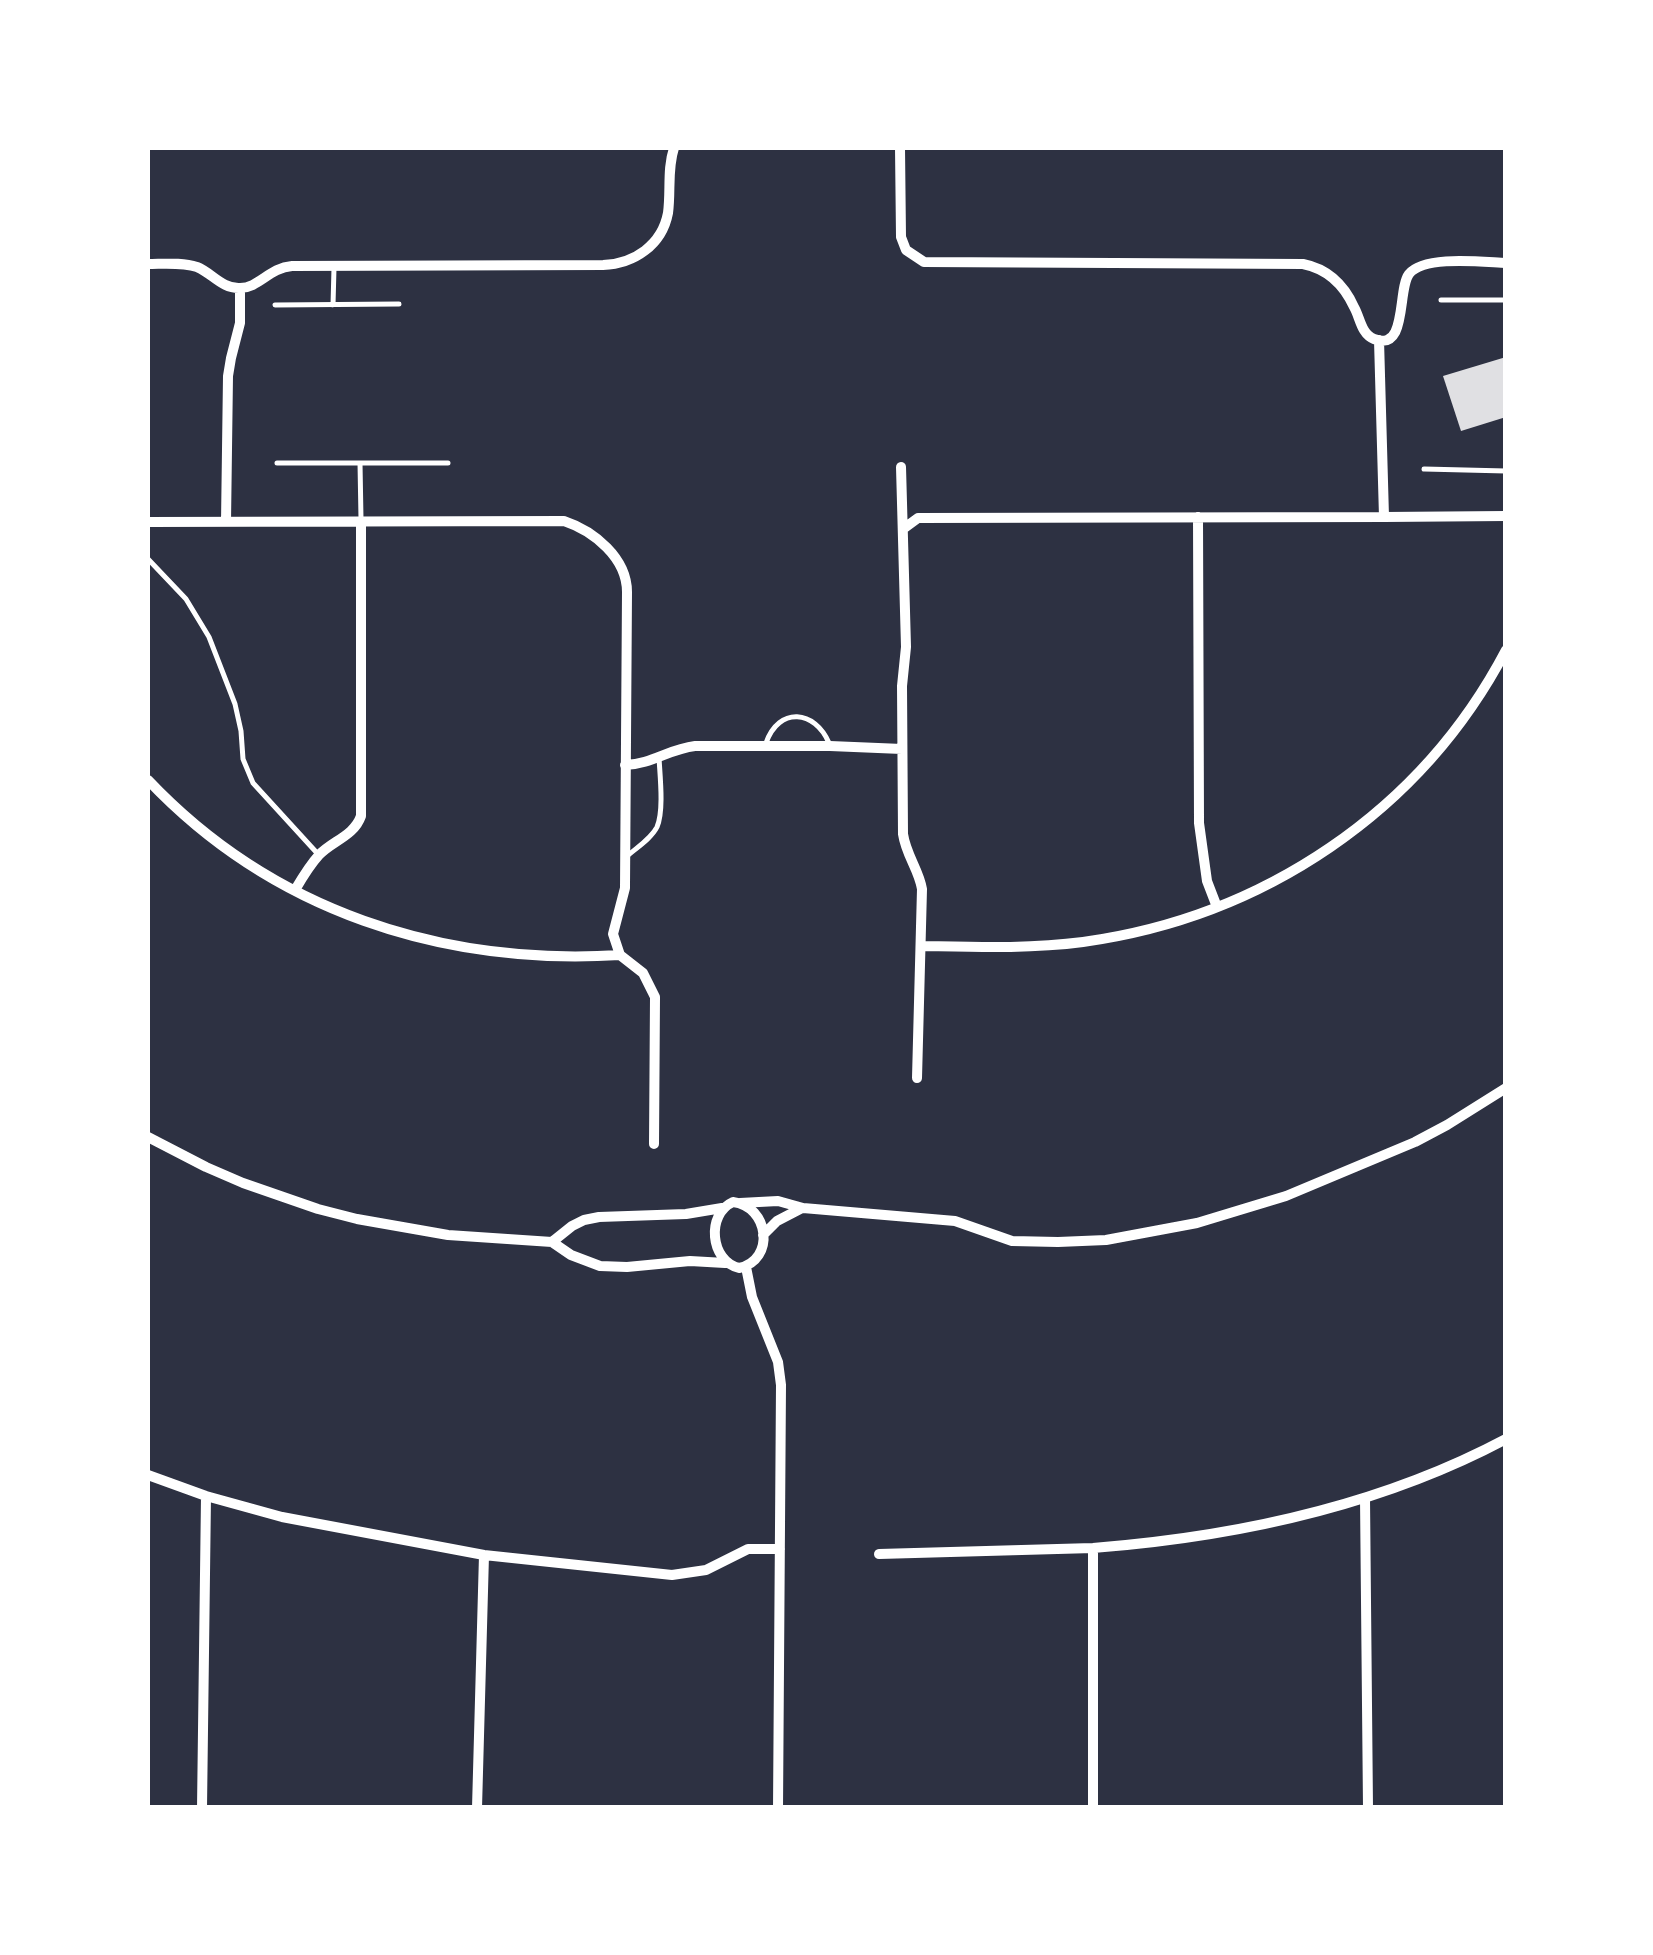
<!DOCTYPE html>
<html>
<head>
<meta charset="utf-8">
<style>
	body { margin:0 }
	#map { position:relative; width:1653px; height:1955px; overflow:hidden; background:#2d3142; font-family:Lato,sans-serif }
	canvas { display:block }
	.frame { position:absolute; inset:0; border:150px solid #fff; pointer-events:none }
</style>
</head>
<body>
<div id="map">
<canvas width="1653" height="1955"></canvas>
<div class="frame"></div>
</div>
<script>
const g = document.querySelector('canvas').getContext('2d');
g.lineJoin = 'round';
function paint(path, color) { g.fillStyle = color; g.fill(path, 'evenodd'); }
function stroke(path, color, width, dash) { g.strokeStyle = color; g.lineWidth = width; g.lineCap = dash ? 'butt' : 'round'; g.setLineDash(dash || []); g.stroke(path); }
const building = new Path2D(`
	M 1506,357 L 1506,417 L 1461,431 L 1443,376 Z`);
const service = new Path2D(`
	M 1441,300 L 1506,300
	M 275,305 L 399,304
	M 333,305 L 334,268
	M 277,463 L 448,463
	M 360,463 L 361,519
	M 1424,469 L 1506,471
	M 148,559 L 186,599 L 209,637 L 235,704 L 241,731 L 243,759 L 253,783 L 317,853
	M 766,743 C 779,706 815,710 829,743
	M 626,857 C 636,848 651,839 657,827 C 664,811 660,776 659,758`);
const minor = new Path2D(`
	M 900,148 L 901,237 L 906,250 L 924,262 L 1303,264 C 1328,269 1344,285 1354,307 C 1360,317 1361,334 1374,339 C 1408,352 1397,290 1409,274 C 1424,255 1482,262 1506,263
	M 148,264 C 163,264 182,262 197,267 C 212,273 222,289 240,288 C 259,288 269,268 292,266 L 603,265 C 634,264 662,245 668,213 C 671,191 667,169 674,148
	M 1379,340 L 1384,517 L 1506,516
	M 901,467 L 906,647 L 902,686 L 903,834 C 906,855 919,870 922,889 L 917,1078
	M 1198,517 L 1199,823 L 1207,881 L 1217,907
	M 148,522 L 564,521 C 594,531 627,558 627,592 L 625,888 L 613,934 L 620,955 L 643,973 L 655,997 L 654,1144
	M 226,522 L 228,376 L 231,358 L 240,323 L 240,288
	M 903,529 L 918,518 L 1384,517
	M 625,765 C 652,764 669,749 695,746 L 830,746 L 902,749
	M 148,780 C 272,911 442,966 620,955
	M 295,890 C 302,878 309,866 319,855 C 332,841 354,836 361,816 L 361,522
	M 922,946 C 976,947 1029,949 1083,942 C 1263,917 1421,812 1506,650
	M 148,1137 L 206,1167 L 243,1183 L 318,1209 L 357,1219 L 448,1235 L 552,1242 L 571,1255 L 600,1266 L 627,1267 L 690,1261 L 725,1263
	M 733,1202 C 769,1206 776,1260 739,1268 C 710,1261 706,1214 733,1202 Z
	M 740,1203 L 778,1201 L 803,1208 L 955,1221 L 1012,1241 L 1058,1242 L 1106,1240 L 1197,1223 L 1286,1196 L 1415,1142 L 1447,1125 L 1506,1088
	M 763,1235 L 777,1221 L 802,1208
	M 552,1242 L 572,1226 L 584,1220 L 599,1217 L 686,1214 L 722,1208
	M 746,1267 L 752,1297 L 778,1362 L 781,1385 L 778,1808
	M 148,1475 L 206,1496 L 282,1517 L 484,1555 L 672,1575 L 706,1570 L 748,1549 L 780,1549
	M 1365,1498 L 1368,1808
	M 1093,1548 L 1093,1808
	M 879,1554 L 1093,1548 C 1234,1537 1380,1506 1506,1439
	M 202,1808 L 206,1496
	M 477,1808 L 484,1555`);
paint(building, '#e0e0e3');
stroke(service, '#fff', 5);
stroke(minor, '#fff', 10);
</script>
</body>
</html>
